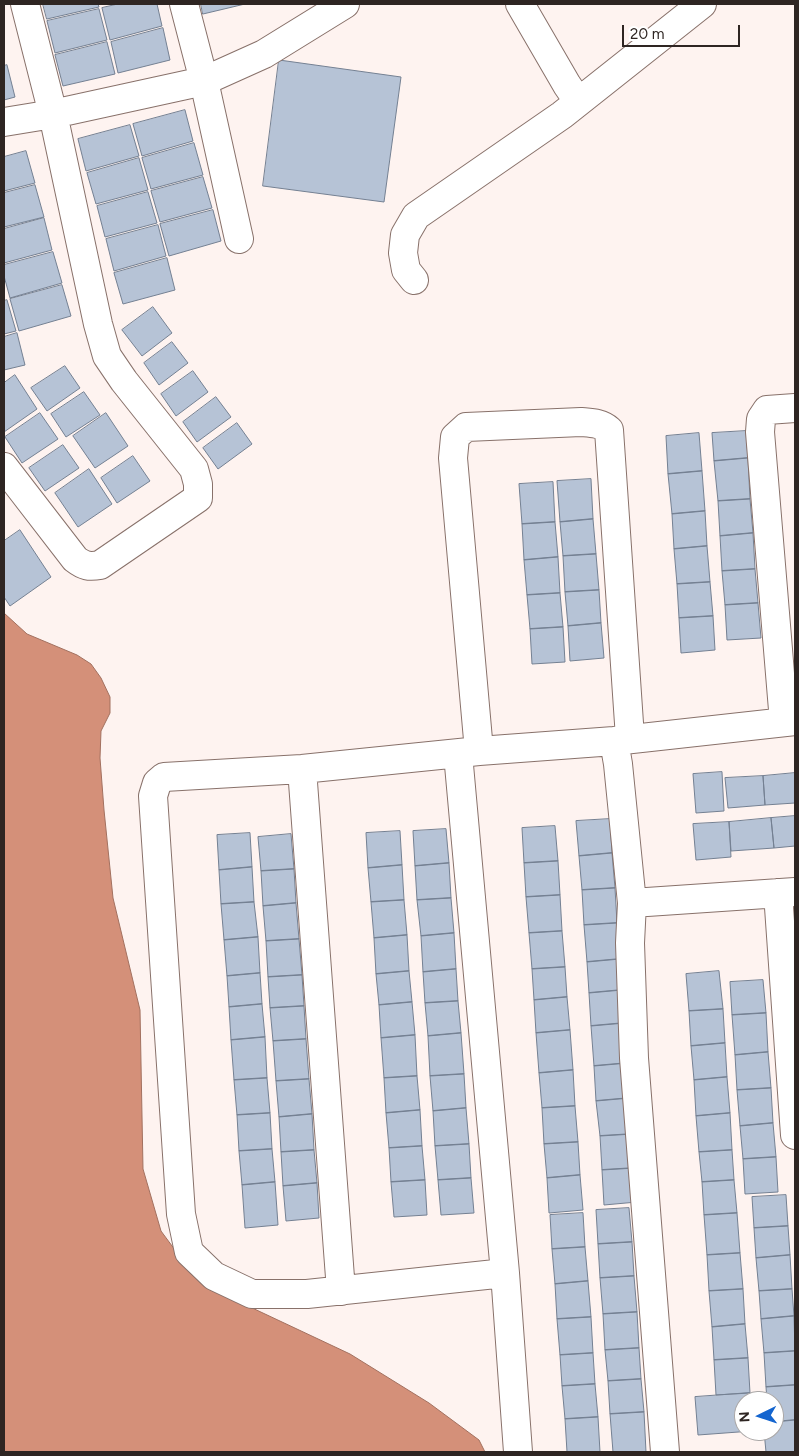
<!DOCTYPE html>
<html>
<head>
<meta charset="utf-8">
<style>
	body { margin:0 }
	#map { position:relative; width:799px; height:1456px; overflow:hidden; background:#fef3f0; font-family:Figtree,sans-serif }
	canvas { display:block }
	.frame { position:absolute; inset:0; border:5px solid #2e2522; pointer-events:none }
	.north { position:absolute; left:734px; top:1391px; width:50px; height:50px; box-sizing:border-box; background:#fff; border:1px solid #aba8a7; border-radius:50%; rotate:266deg; font-size:14px; font-weight:700; line-height:20px; text-align:center; color:#2e2522 }
	.north::after { content:''; display:block; margin:auto; width:18px; height:22px; background:#1465cf; clip-path:polygon(50% 0,100% 100%,50% 72%,0 100%) }
	.scale { position:absolute; left:622px; top:25px; width:118px; height:22px; box-sizing:border-box; border:2px solid #2e2522; border-top:0; padding-left:6px; font-size:15px; line-height:18px; white-space:nowrap; color:#2e2522; -webkit-text-stroke:4px #fff; paint-order:stroke }
</style>
</head>
<body>
<div id="map">
<canvas width="799" height="1456"></canvas>
<div class="frame"></div>
<div class="north">N</div>
<div class="scale">20 m</div>
</div>
<script>
const g = document.querySelector('canvas').getContext('2d');
g.lineJoin = 'round';
function paint(path, color) { g.fillStyle = color; g.fill(path, 'evenodd'); }
function stroke(path, color, width, dash) { g.strokeStyle = color; g.lineWidth = width; g.lineCap = dash ? 'butt' : 'round'; g.setLineDash(dash || []); g.stroke(path); }
const water = new Path2D(`
	M 4,613 L 27,634 L 77,655 L 91,664 L 101,678 L 110,697 L 110,713 L 101,731 L 100,758 L 104,810 L 113,898 L 140,1010 L 143,1169 L 161,1231 L 192,1273 L 248,1306 L 350,1354 L 429,1403 L 479,1440 L 485,1452 L 4,1452 Z`);
const building = new Path2D(`
	M 43,4 L 98,4 L 99,7 L 47,19 Z
	M 118,4 L 157,4 L 162,26 L 110,40 L 102,8 Z
	M 201,4 L 245,4 L 203,14 Z
	M 99,9 L 107,40 L 55,53 L 47,21 Z
	M 163,28 L 170,60 L 118,73 L 111,42 Z
	M 107,42 L 115,74 L 63,86 L 55,55 Z
	M 279,60 L 401,77 L 384,202 L 263,186 Z
	M 7,65 L 15,97 L 4,100 L 4,66 Z
	M 185,110 L 193,141 L 142,156 L 133,124 Z
	M 130,125 L 139,156 L 86,171 L 78,139 Z
	M 194,143 L 203,175 L 151,189 L 142,158 Z
	M 26,151 L 35,183 L 4,191 L 4,157 Z
	M 139,158 L 148,190 L 96,204 L 87,173 Z
	M 203,177 L 212,208 L 160,222 L 151,191 Z
	M 35,185 L 44,217 L 4,227 L 4,193 Z
	M 148,192 L 157,223 L 105,237 L 97,206 Z
	M 213,210 L 221,241 L 169,256 L 160,224 Z
	M 44,218 L 52,250 L 4,263 L 4,229 Z
	M 158,225 L 166,256 L 114,271 L 106,239 Z
	M 53,252 L 62,283 L 10,298 L 4,276 L 4,265 Z
	M 167,258 L 175,290 L 123,304 L 114,273 Z
	M 62,285 L 71,316 L 19,331 L 10,299 Z
	M 7,300 L 16,331 L 4,334 L 4,301 Z
	M 153,307 L 172,333 L 142,356 L 122,330 Z
	M 17,333 L 25,365 L 4,370 L 4,337 Z
	M 172,342 L 188,363 L 159,385 L 144,363 Z
	M 65,366 L 80,388 L 47,411 L 31,388 Z
	M 193,371 L 208,392 L 176,416 L 161,394 Z
	M 15,375 L 37,409 L 4,432 L 4,383 Z
	M 84,392 L 100,415 L 66,437 L 51,414 Z
	M 216,397 L 231,417 L 197,442 L 183,422 Z
	M 40,413 L 58,439 L 22,463 L 5,437 Z
	M 106,413 L 128,446 L 95,468 L 73,436 Z
	M 237,423 L 252,444 L 218,469 L 203,448 Z
	M 746,431 L 748,458 L 714,461 L 712,433 Z
	M 699,433 L 702,471 L 668,474 L 666,436 Z
	M 63,445 L 79,468 L 45,491 L 29,468 Z
	M 133,456 L 150,481 L 117,503 L 101,478 Z
	M 748,458 L 750,499 L 718,501 L 714,461 Z
	M 89,469 L 112,504 L 78,527 L 55,493 Z
	M 702,471 L 705,511 L 672,514 L 668,474 Z
	M 591,479 L 593,519 L 560,522 L 557,481 Z
	M 553,482 L 555,522 L 522,524 L 519,484 Z
	M 750,499 L 753,533 L 720,536 L 718,501 Z
	M 705,511 L 707,546 L 674,549 L 672,514 Z
	M 593,519 L 596,554 L 563,556 L 560,522 Z
	M 555,522 L 558,557 L 524,560 L 522,524 Z
	M 20,530 L 51,577 L 10,606 L 4,597 L 4,541 Z
	M 753,533 L 755,569 L 722,571 L 720,536 Z
	M 707,546 L 710,582 L 677,584 L 674,549 Z
	M 596,554 L 599,590 L 565,592 L 563,556 Z
	M 558,557 L 560,593 L 527,595 L 524,560 Z
	M 755,569 L 758,603 L 725,605 L 722,571 Z
	M 710,582 L 713,616 L 679,618 L 677,584 Z
	M 599,590 L 601,623 L 568,626 L 565,592 Z
	M 560,593 L 563,627 L 530,629 L 527,595 Z
	M 758,603 L 761,638 L 727,640 L 725,605 Z
	M 713,616 L 715,650 L 681,653 L 679,618 Z
	M 601,623 L 604,658 L 570,661 L 568,626 Z
	M 563,627 L 565,662 L 532,664 L 530,629 Z
	M 722,772 L 724,811 L 696,813 L 693,774 Z
	M 795,773 L 795,803 L 765,805 L 763,776 Z
	M 763,776 L 765,805 L 728,808 L 725,778 Z
	M 795,816 L 795,846 L 774,848 L 771,818 Z
	M 771,818 L 774,848 L 731,851 L 729,822 Z
	M 610,819 L 612,853 L 579,856 L 576,821 Z
	M 729,822 L 731,857 L 696,860 L 693,824 Z
	M 555,826 L 558,861 L 524,863 L 522,828 Z
	M 446,829 L 449,863 L 415,866 L 413,831 Z
	M 400,831 L 402,865 L 368,868 L 366,833 Z
	M 250,833 L 252,867 L 219,870 L 217,835 Z
	M 291,834 L 294,869 L 261,871 L 258,837 Z
	M 612,853 L 615,888 L 582,890 L 579,856 Z
	M 558,861 L 560,895 L 526,897 L 524,863 Z
	M 449,863 L 451,898 L 417,900 L 415,866 Z
	M 402,865 L 404,900 L 371,902 L 368,868 Z
	M 252,867 L 254,902 L 221,904 L 219,870 Z
	M 294,869 L 296,903 L 263,906 L 261,871 Z
	M 615,888 L 617,923 L 584,925 L 582,890 Z
	M 560,895 L 562,931 L 529,933 L 526,897 Z
	M 451,898 L 454,933 L 421,936 L 417,900 Z
	M 404,900 L 407,935 L 374,938 L 371,902 Z
	M 254,902 L 258,937 L 224,940 L 221,904 Z
	M 296,903 L 299,939 L 266,941 L 263,906 Z
	M 617,923 L 620,959 L 587,962 L 584,925 Z
	M 562,931 L 565,967 L 532,969 L 529,933 Z
	M 454,933 L 456,969 L 423,972 L 421,936 Z
	M 407,935 L 409,971 L 376,974 L 374,938 Z
	M 258,937 L 260,973 L 227,976 L 224,940 Z
	M 299,939 L 302,975 L 268,977 L 266,941 Z
	M 620,959 L 622,990 L 589,993 L 587,962 Z
	M 565,967 L 567,997 L 534,1000 L 532,969 Z
	M 456,969 L 458,1001 L 425,1003 L 423,972 Z
	M 409,971 L 412,1002 L 379,1005 L 376,974 Z
	M 719,971 L 723,1009 L 689,1011 L 686,974 Z
	M 260,973 L 262,1004 L 229,1007 L 227,976 Z
	M 302,975 L 304,1006 L 270,1008 L 268,977 Z
	M 763,980 L 766,1013 L 732,1015 L 730,982 Z
	M 622,990 L 625,1023 L 591,1026 L 589,993 Z
	M 567,997 L 570,1030 L 536,1033 L 534,1000 Z
	M 458,1001 L 461,1033 L 428,1036 L 425,1003 Z
	M 412,1002 L 415,1035 L 381,1038 L 379,1005 Z
	M 262,1004 L 265,1037 L 231,1040 L 229,1007 Z
	M 304,1006 L 306,1039 L 273,1041 L 270,1008 Z
	M 723,1009 L 725,1043 L 691,1046 L 689,1011 Z
	M 766,1013 L 768,1052 L 735,1055 L 732,1015 Z
	M 625,1023 L 628,1063 L 594,1066 L 591,1026 Z
	M 570,1030 L 573,1070 L 539,1073 L 536,1033 Z
	M 461,1033 L 464,1074 L 430,1076 L 428,1036 Z
	M 415,1035 L 417,1076 L 384,1078 L 381,1038 Z
	M 265,1037 L 267,1078 L 234,1080 L 231,1040 Z
	M 306,1039 L 309,1079 L 276,1081 L 273,1041 Z
	M 725,1043 L 727,1077 L 694,1080 L 691,1046 Z
	M 768,1052 L 771,1088 L 737,1090 L 735,1055 Z
	M 628,1063 L 630,1098 L 596,1101 L 594,1066 Z
	M 573,1070 L 575,1106 L 542,1108 L 539,1073 Z
	M 464,1074 L 466,1108 L 433,1111 L 430,1076 Z
	M 417,1076 L 420,1110 L 386,1113 L 384,1078 Z
	M 727,1077 L 730,1113 L 696,1116 L 694,1080 Z
	M 267,1078 L 270,1113 L 237,1115 L 234,1080 Z
	M 309,1079 L 312,1114 L 279,1117 L 276,1081 Z
	M 771,1088 L 773,1123 L 740,1126 L 737,1090 Z
	M 630,1098 L 633,1134 L 600,1136 L 596,1101 Z
	M 575,1106 L 578,1142 L 544,1144 L 542,1108 Z
	M 466,1108 L 469,1144 L 435,1146 L 433,1111 Z
	M 420,1110 L 422,1146 L 389,1148 L 386,1113 Z
	M 270,1113 L 272,1149 L 239,1151 L 237,1115 Z
	M 730,1113 L 732,1150 L 699,1152 L 696,1116 Z
	M 312,1114 L 314,1150 L 281,1152 L 279,1117 Z
	M 773,1123 L 776,1157 L 743,1159 L 740,1126 Z
	M 633,1134 L 635,1168 L 602,1170 L 600,1136 Z
	M 578,1142 L 580,1175 L 547,1178 L 544,1144 Z
	M 469,1144 L 471,1178 L 438,1180 L 435,1146 Z
	M 422,1146 L 425,1180 L 391,1182 L 389,1148 Z
	M 272,1149 L 275,1182 L 242,1185 L 239,1151 Z
	M 314,1150 L 317,1183 L 283,1186 L 281,1152 Z
	M 732,1150 L 734,1180 L 702,1182 L 699,1152 Z
	M 776,1157 L 778,1192 L 745,1194 L 743,1159 Z
	M 635,1168 L 637,1202 L 604,1205 L 602,1170 Z
	M 580,1175 L 583,1210 L 549,1213 L 547,1178 Z
	M 471,1178 L 474,1213 L 441,1215 L 438,1180 Z
	M 425,1180 L 427,1215 L 394,1217 L 391,1182 Z
	M 734,1180 L 737,1213 L 704,1215 L 702,1182 Z
	M 275,1182 L 278,1225 L 245,1228 L 242,1185 Z
	M 317,1183 L 319,1218 L 286,1221 L 283,1186 Z
	M 786,1195 L 788,1226 L 754,1228 L 752,1197 Z
	M 629,1208 L 632,1242 L 598,1244 L 596,1210 Z
	M 583,1213 L 585,1247 L 552,1249 L 550,1215 Z
	M 737,1213 L 740,1253 L 707,1255 L 704,1215 Z
	M 788,1226 L 790,1255 L 756,1258 L 754,1228 Z
	M 632,1242 L 634,1276 L 600,1278 L 598,1244 Z
	M 585,1247 L 588,1281 L 555,1284 L 552,1249 Z
	M 740,1253 L 743,1289 L 709,1291 L 707,1255 Z
	M 790,1255 L 792,1289 L 759,1291 L 756,1258 Z
	M 634,1276 L 637,1312 L 603,1314 L 600,1278 Z
	M 588,1281 L 591,1317 L 557,1319 L 555,1284 Z
	M 743,1289 L 745,1324 L 712,1327 L 709,1291 Z
	M 792,1289 L 794,1316 L 761,1319 L 759,1291 Z
	M 637,1312 L 639,1348 L 605,1350 L 603,1314 Z
	M 794,1316 L 795,1351 L 764,1353 L 761,1319 Z
	M 591,1317 L 593,1353 L 560,1355 L 557,1319 Z
	M 745,1324 L 748,1358 L 714,1360 L 712,1327 Z
	M 639,1348 L 641,1379 L 608,1381 L 605,1350 Z
	M 795,1351 L 795,1385 L 766,1387 L 764,1353 Z
	M 593,1353 L 595,1384 L 562,1386 L 560,1355 Z
	M 748,1358 L 750,1393 L 716,1395 L 714,1360 Z
	M 641,1379 L 644,1412 L 610,1414 L 608,1381 Z
	M 595,1384 L 598,1417 L 565,1419 L 562,1386 Z
	M 795,1385 L 795,1420 L 774,1422 L 774,1401 L 767,1401 L 766,1387 Z
	M 750,1393 L 751,1401 L 744,1401 L 744,1431 L 752,1431 L 698,1435 L 695,1397 Z
	M 644,1412 L 646,1452 L 613,1452 L 610,1414 Z
	M 598,1417 L 600,1452 L 567,1452 L 565,1419 Z
	M 795,1420 L 795,1452 L 766,1452 L 764,1431 L 774,1431 L 774,1422 Z`);
const minor = new Path2D(`
	M 184,4 L 204,81 L 239,239
	M 520,4 L 567,85 L 578,101
	M 4,122 L 53,114 L 204,81 L 264,54 L 345,4
	M 414,280 L 406,270 L 403,253 L 405,235 L 416,216 L 562,115 L 702,4
	M 4,467 L 75,559 C 84,566 89,567 100,565 L 198,498 L 198,484 L 194,469 L 124,381 L 107,356 L 98,324 L 53,114 L 25,4
	M 784,722 L 760,432 L 761,419 L 767,410 L 795,408
	M 614,741 L 618,764 L 632,903 L 630,943 L 634,1058 L 665,1452
	M 479,751 L 453,458 L 455,437 L 466,427 L 581,422 C 592,423 601,423 609,430 L 630,738
	M 458,754 L 505,1273 L 518,1452
	M 302,769 L 341,1291
	M 778,893 L 795,1135
	M 632,903 L 795,892
	M 505,1273 L 307,1294 L 252,1294 L 214,1276 L 189,1252 L 181,1214 L 153,796 L 157,783 L 164,777 L 302,769 L 479,751 L 614,741 L 795,721`);
paint(water, '#d49079');
stroke(water, '#a2705f', 1);
paint(building, '#b6c3d6');
stroke(building, '#748092', 1);
stroke(minor, '#88716a', 30);
stroke(minor, '#fff', 28);
</script>
</body>
</html>
